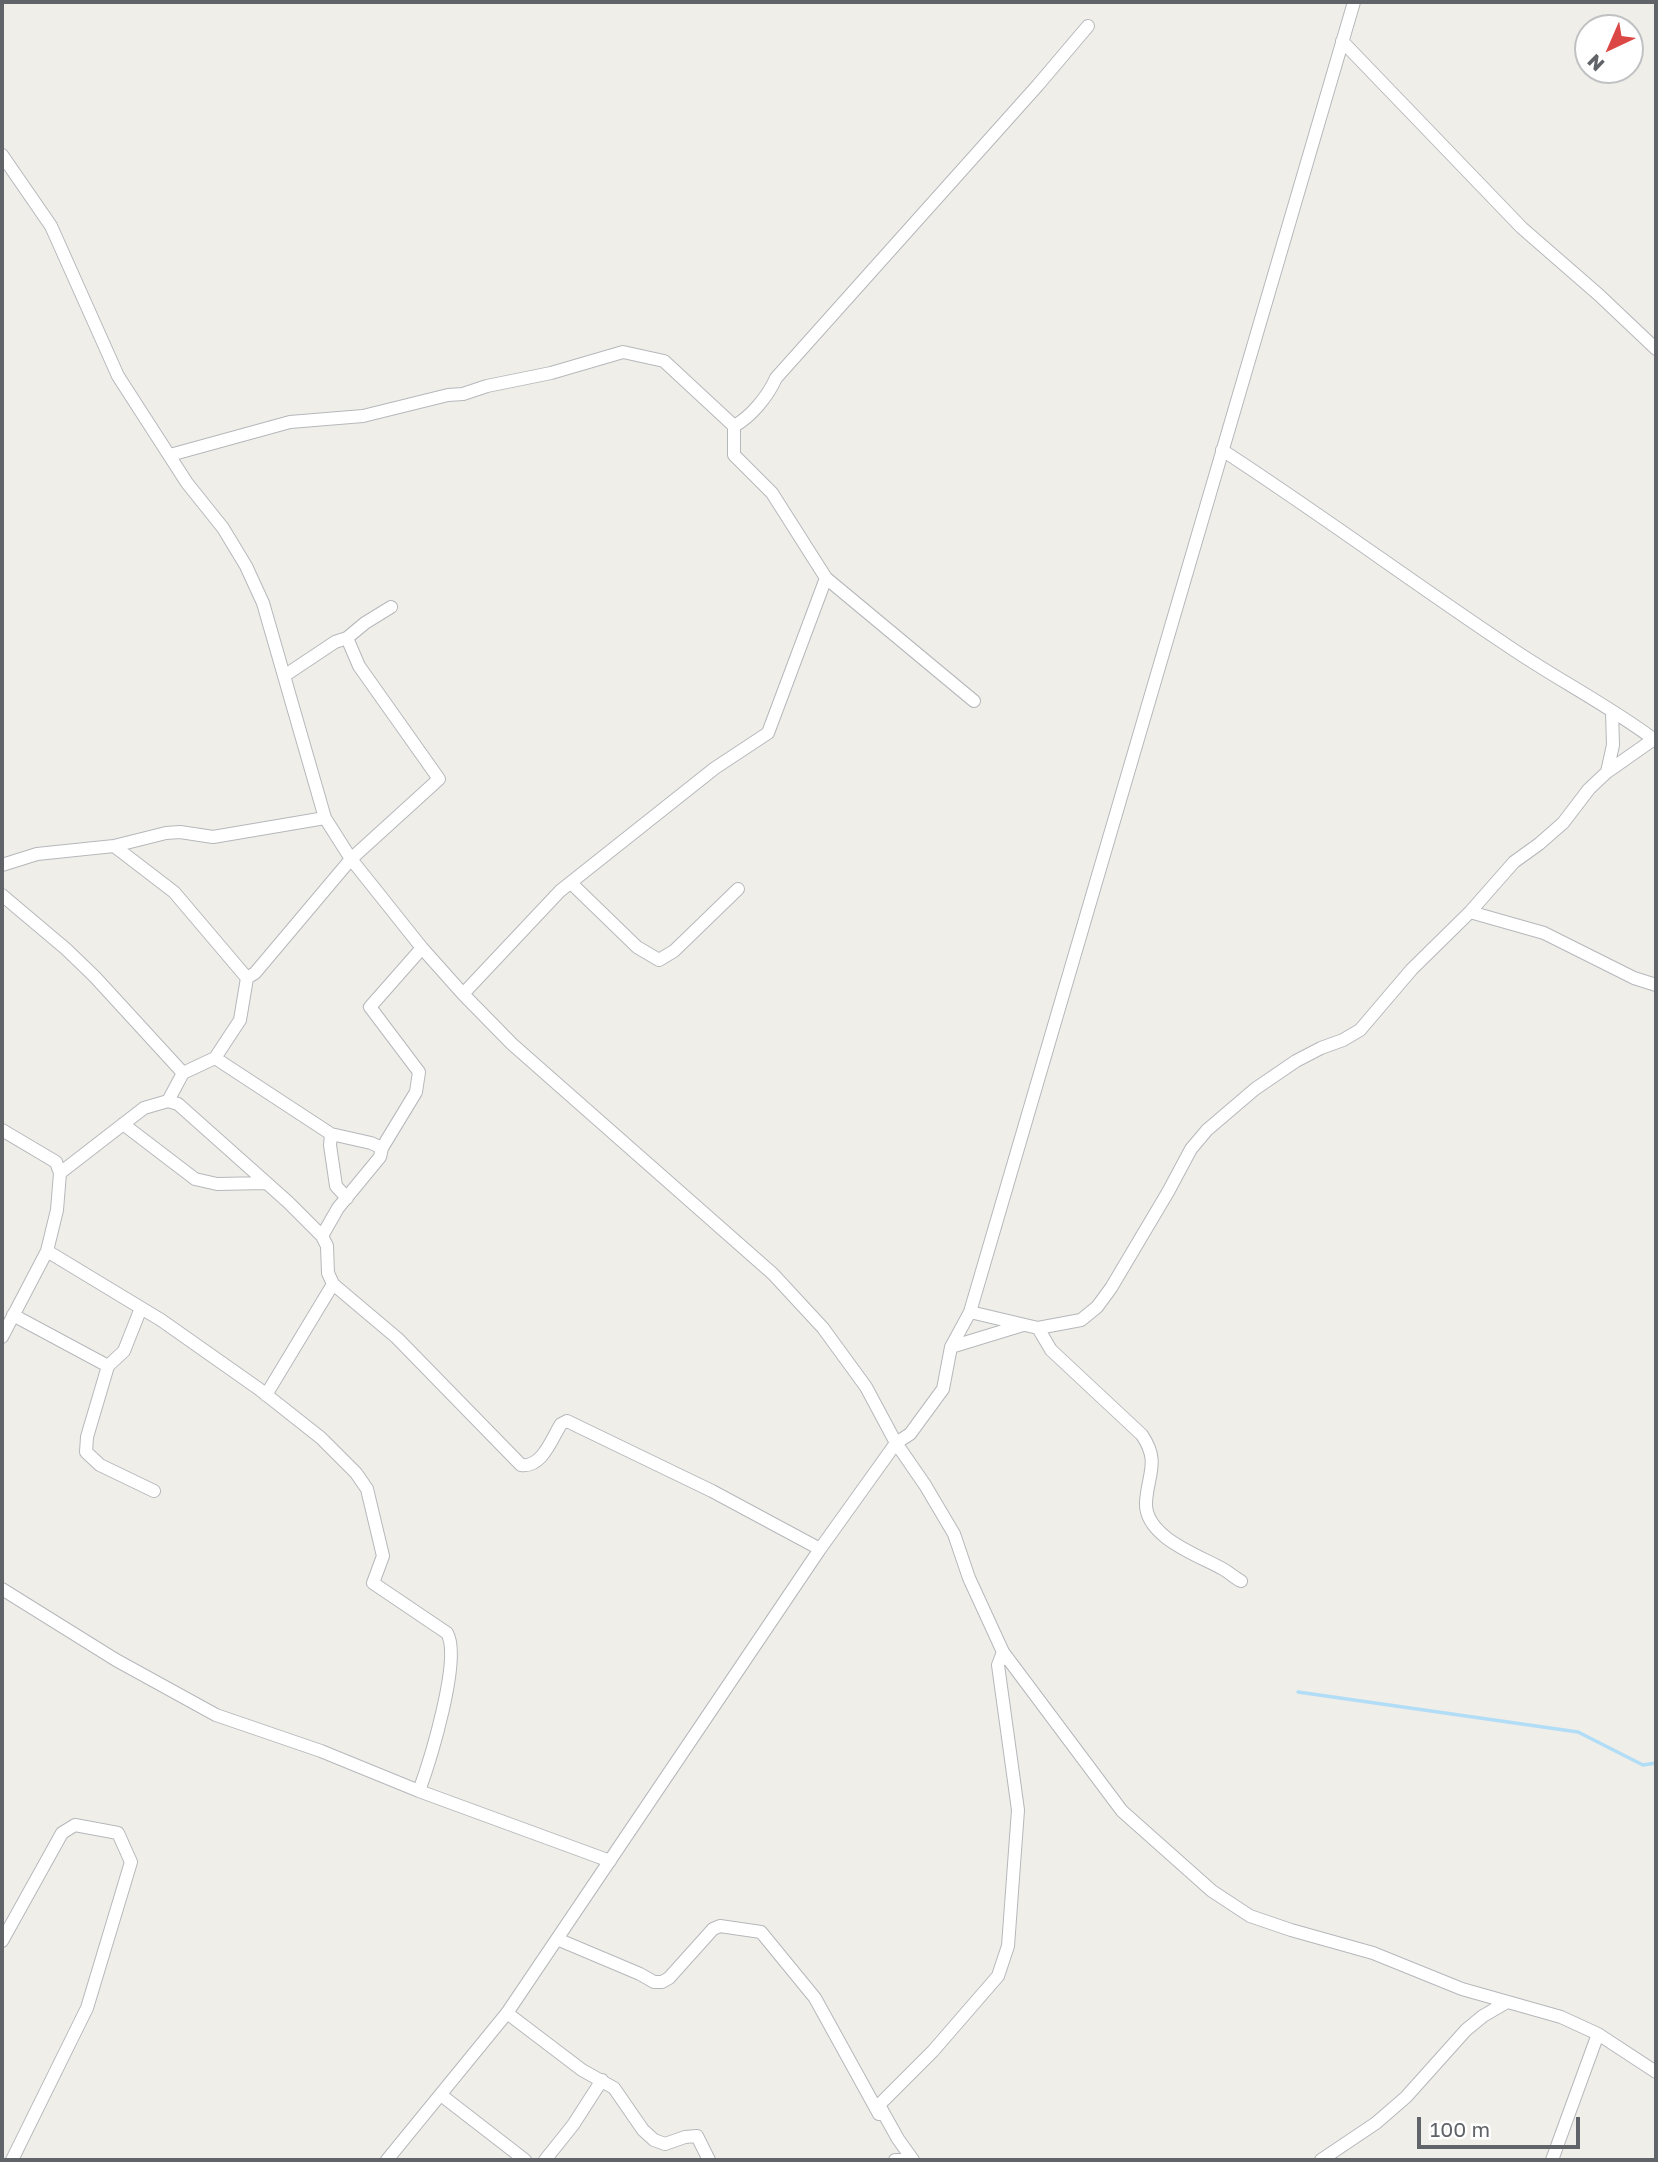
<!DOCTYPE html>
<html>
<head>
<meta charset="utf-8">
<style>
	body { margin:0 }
	#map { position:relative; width:1658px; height:2162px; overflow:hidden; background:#f0eee9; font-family:"Golos Text",sans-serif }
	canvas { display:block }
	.frame { position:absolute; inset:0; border:4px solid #606367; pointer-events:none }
	.north { position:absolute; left:1574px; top:14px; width:70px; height:70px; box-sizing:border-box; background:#fff; border:2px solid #bfc1c2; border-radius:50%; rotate:224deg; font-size:19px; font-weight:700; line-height:28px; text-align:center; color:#606367 }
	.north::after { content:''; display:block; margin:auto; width:24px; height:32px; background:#da4745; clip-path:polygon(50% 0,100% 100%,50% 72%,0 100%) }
	.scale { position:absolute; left:1417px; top:2117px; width:163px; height:32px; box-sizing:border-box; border:4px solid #606367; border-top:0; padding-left:9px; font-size:21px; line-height:24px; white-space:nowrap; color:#606367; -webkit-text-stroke:5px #fff; paint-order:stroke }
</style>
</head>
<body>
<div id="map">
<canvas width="1658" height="2162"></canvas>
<div class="frame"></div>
<div class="north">N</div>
<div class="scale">100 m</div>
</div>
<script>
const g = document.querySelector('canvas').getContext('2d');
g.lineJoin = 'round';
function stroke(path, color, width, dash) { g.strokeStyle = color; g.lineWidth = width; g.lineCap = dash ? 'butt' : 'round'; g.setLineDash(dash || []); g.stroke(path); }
const stream = new Path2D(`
	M 1298,1692 L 1578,1732 L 1643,1765 L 1656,1763`);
const street = new Path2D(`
	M 1342,41 L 1522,228 L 1599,295 L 1656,349
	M 2,155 L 51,226 L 118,376 L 187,483 L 223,528 L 246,566 L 263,603 L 325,818 L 351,859 L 422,948 L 463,994 L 512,1044 L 773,1274 L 823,1328 L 866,1387 L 896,1443 L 925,1485 L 954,1534 L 969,1578 L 1003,1652 L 1122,1811 L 1212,1891 L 1250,1916 L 1291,1930 L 1373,1953 L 1462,1989 L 1561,2017 L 1598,2034 L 1656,2072
	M 734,426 C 751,417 768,396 776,378 L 1038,85 L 1088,26
	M 1222,450 C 1319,513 1412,582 1508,646 C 1556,679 1610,706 1656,741
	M 170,455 L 290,422 L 363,416 L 448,395 L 463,394 L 487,386 L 551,373 L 623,352 L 664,361 L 734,426 L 734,455 L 772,493 L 826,578 L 974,701
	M 284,676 L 335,642 L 347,638 L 365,623 L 391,607
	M 1607,772 L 1613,745 L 1612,711
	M 114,846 L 174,892 L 247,978
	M 2,865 L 37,854 L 114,846 L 166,833 L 180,832 L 213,837 L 325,818
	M 571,883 L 637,947 L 659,960 L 674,951 L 738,889
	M 2,895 L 66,949 L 95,977 L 183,1073
	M 1470,912 L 1544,933 L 1634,978 L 1656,985
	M 463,994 L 560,891 L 715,768 L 768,733 L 826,578
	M 215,1058 L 331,1134 L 371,1143 L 382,1148
	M 168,1101 L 183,1073 L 215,1058 L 240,1020 L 247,978 L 255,973 L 351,859 L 439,779 L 359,666 L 347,638
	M 123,1124 L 195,1179 L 217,1184 L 266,1183
	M 2,1130 L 56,1162 L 60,1173 L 57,1210 L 47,1251 L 2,1337
	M 331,1134 L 330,1145 L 336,1186 L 347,1198
	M 60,1173 L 144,1108 L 168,1101 L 178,1104 L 288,1202 L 322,1236 L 327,1246 L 328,1273 L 333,1284 L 397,1338 L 521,1465 C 542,1468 551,1440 561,1424 L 567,1421 L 712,1491 L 820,1549
	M 322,1236 L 338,1208 L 380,1157 L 382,1148 L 416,1092 L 419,1072 L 370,1007 L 422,948
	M 47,1251 L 161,1320 L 259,1389 L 321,1438 L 356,1473 L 367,1489 L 383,1556 L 373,1583 L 447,1633 C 462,1658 430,1761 419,1791
	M 141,1308 L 124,1351 L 108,1366 L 87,1437 L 86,1452 L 100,1465 L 154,1491
	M 970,1312 L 1038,1328 L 1081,1320 L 1097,1307 L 1111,1288 L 1168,1192 L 1191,1149 L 1207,1130 L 1255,1089 L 1296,1061 L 1321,1048 L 1343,1040 L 1360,1030 L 1412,969 L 1470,912 L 1514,862 L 1539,844 L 1563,823 L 1589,789 L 1607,772 L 1654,739
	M 13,1315 L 108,1366
	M 1038,1328 L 1051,1350 L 1142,1435 C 1160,1462 1148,1473 1146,1502 C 1144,1537 1198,1555 1223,1569 C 1230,1573 1235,1578 1241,1581
	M 951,1347 L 1023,1325
	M 266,1395 L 333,1284
	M 2,1589 L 116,1660 L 216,1715 L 321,1751 L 419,1791 L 610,1861
	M 557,1939 L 640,1974 L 654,1982 L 662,1982 L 669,1978 L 713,1929 L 720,1926 L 761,1932 L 815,1998 L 879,2114
	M 2,1941 L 62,1833 L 75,1825 L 118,1833 L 131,1862 L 87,2008 L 12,2160
	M 507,2013 L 582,2070 L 614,2088 L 643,2130 L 654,2140 L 665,2144 L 685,2137 L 697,2136 L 709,2160
	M 441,2095 L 525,2160
	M 387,2160 L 507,2013 L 820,1549 L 896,1443 L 910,1434 L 943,1389 L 951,1347 L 970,1312 L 1354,2
	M 545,2160 L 573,2125 L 602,2080
	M 895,2160 L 903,2160
	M 913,2160 L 898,2139 L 879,2105 L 933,2051 L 998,1976 L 1008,1946 L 1018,1810 L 998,1665 L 1003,1652
	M 1321,2160 L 1376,2123 L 1406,2097 L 1466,2030 L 1483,2016 L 1507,2002
	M 1552,2160 L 1598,2034`);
stroke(stream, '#b1ddf7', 3.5);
stroke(street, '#b5b8bb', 14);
stroke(street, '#fff', 12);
</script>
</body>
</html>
